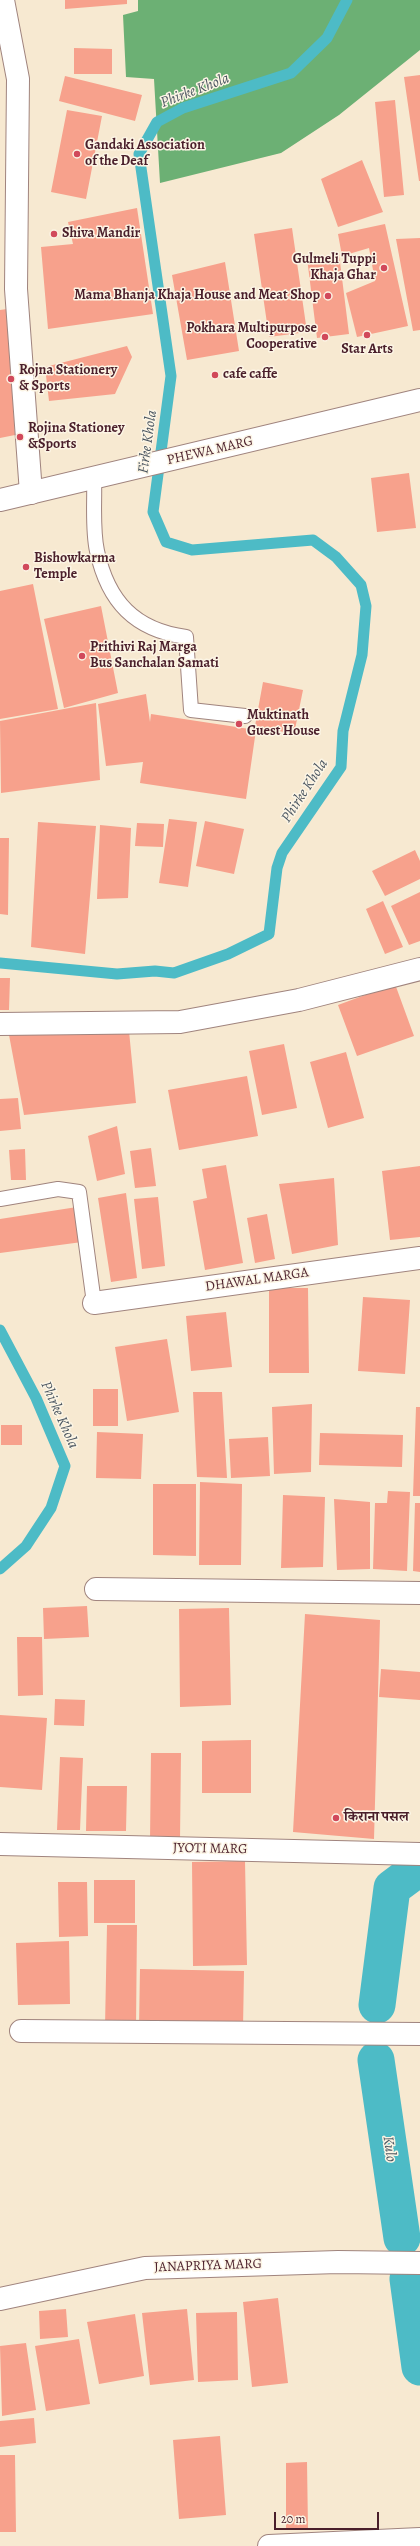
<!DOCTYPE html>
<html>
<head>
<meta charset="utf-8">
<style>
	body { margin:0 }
	#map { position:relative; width:420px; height:2546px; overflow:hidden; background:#f7e9d1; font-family:Alegreya,serif }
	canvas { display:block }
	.scale { position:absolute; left:274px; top:2512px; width:105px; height:18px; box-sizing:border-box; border:2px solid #4a1f2b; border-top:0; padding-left:5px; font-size:12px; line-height:14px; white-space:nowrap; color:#4a1f2b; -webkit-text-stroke:3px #fcf5e5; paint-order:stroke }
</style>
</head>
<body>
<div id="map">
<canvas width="420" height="2546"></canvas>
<div class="scale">20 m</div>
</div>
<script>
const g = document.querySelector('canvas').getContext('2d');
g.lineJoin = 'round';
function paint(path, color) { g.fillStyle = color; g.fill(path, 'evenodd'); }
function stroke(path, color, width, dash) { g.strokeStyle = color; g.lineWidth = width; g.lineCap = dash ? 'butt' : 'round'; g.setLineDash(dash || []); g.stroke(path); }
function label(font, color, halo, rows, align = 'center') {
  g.font = font + ' Alegreya,"Noto Serif Devanagari",serif'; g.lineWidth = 3; g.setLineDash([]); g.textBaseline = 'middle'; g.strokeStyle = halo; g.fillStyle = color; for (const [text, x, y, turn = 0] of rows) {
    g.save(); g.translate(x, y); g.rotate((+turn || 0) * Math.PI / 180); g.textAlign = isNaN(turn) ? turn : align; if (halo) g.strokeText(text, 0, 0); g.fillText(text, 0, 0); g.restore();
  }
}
const forest = new Path2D(`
	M 138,0 L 420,0 L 420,50 L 339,115 L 281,153 L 160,183 L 154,79 L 126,77 L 123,15 L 138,11 Z`);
const stream = new Path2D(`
	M 0,963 L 117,974 L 155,971 L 174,973 L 228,954 L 269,934 L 277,868 L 282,853 L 341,767 L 343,731 L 362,655 L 366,606 L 361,585 L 336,557 L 313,540 L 192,550 L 166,542 L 153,512 L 171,376 L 139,154 L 157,122 L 183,108 L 291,73 L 327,38 L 347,0
	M 0,1330 L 36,1398 L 65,1466 L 51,1508 L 26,1546 L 0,1569`);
const canal = new Path2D(`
	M 377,2005 L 392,1888 L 420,1867
	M 376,2060 L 402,2238
	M 408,2279 L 420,2367`);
const building = new Path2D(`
	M 65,0 L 127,0 L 127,4 L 65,9 Z
	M 74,48 L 112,49 L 112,74 L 74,74 Z
	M 420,75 L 420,181 L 419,181 L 404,77 Z
	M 65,76 L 142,95 L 135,121 L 59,101 Z
	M 395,100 L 404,195 L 384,197 L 375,102 Z
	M 67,110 L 102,116 L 86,199 L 51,192 Z
	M 362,160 L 383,212 L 338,227 L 321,179 Z
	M 137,208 L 153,314 L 48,329 L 41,247 L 73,244 L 68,222 Z
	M 385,224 L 408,326 L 357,337 L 346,293 L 375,281 L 369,248 L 342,256 L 338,234 Z
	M 292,228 L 307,332 L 269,337 L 254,234 Z
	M 420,238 L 420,330 L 413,331 L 396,239 Z
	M 339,254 L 349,334 L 317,338 L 307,258 Z
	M 225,262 L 239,351 L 187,360 L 172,275 Z
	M 7,309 L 15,435 L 0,438 L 0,310 Z
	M 127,346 L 132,357 L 115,394 L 49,401 L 45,367 Z
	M 409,473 L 416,528 L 377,532 L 371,478 Z
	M 33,584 L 58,709 L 0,719 L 0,591 Z
	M 101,606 L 118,693 L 64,708 L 44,619 Z
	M 263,682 L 303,690 L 294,734 L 255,726 Z
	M 146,694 L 150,722 L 151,714 L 256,730 L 246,799 L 140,783 L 143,762 L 106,766 L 98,704 Z
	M 96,703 L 100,780 L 1,793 L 0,721 Z
	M 169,819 L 197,822 L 188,887 L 159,883 Z
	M 205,821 L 244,829 L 234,874 L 196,866 Z
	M 38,822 L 96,826 L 85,954 L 31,947 Z
	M 137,823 L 164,824 L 163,847 L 135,846 Z
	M 100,825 L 131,828 L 128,898 L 97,899 Z
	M 0,838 L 9,838 L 8,915 L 0,914 Z
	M 415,850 L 420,861 L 420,879 L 385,896 L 372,871 Z
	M 420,892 L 420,941 L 409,945 L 391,906 Z
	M 383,901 L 403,947 L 385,954 L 366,909 Z
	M 0,978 L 10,978 L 9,1010 L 0,1010 Z
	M 395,984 L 414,1036 L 357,1056 L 338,1005 Z
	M 129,1031 L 136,1103 L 24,1115 L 9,1035 Z
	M 284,1044 L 297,1108 L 262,1115 L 249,1051 Z
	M 346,1052 L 364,1118 L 328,1128 L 310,1062 Z
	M 247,1076 L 258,1136 L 179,1150 L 168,1090 Z
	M 18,1098 L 21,1129 L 0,1131 L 0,1099 Z
	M 117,1126 L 125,1174 L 97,1181 L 88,1136 Z
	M 151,1148 L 156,1186 L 135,1188 L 130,1151 Z
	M 25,1149 L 26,1180 L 11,1180 L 9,1150 Z
	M 226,1165 L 243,1263 L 205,1270 L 193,1201 L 207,1198 L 202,1169 Z
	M 420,1166 L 420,1237 L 390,1240 L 382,1171 Z
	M 334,1178 L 338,1245 L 292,1254 L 279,1184 Z
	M 126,1193 L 137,1278 L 111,1282 L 98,1198 Z
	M 158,1197 L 165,1266 L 142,1269 L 134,1199 Z
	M 77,1207 L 82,1242 L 0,1253 L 0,1219 Z
	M 267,1214 L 275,1259 L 255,1263 L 247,1218 Z
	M 269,1288 L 308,1288 L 309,1373 L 269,1373 Z
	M 363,1297 L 410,1300 L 405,1374 L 358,1371 Z
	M 226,1312 L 232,1367 L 191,1371 L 186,1316 Z
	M 167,1339 L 179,1412 L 127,1421 L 115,1347 Z
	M 93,1389 L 118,1389 L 118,1426 L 93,1426 Z
	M 193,1392 L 222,1392 L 227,1478 L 197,1477 Z
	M 312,1404 L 311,1472 L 274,1474 L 272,1407 Z
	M 416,1407 L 420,1407 L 420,1496 L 413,1496 Z
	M 1,1425 L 22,1425 L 22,1445 L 1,1445 Z
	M 97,1432 L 143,1434 L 141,1479 L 96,1478 Z
	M 320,1433 L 403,1435 L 402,1467 L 319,1465 Z
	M 268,1437 L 270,1476 L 231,1478 L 229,1439 Z
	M 200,1482 L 242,1484 L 241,1565 L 199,1565 Z
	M 153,1484 L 196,1484 L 196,1556 L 153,1555 Z
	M 388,1491 L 410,1492 L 407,1571 L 373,1569 L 375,1503 L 387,1503 Z
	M 283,1495 L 325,1497 L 323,1567 L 281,1568 Z
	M 334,1499 L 370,1502 L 370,1569 L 337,1570 Z
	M 415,1503 L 420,1503 L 420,1572 L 413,1571 Z
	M 87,1606 L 89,1637 L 44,1639 L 43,1608 Z
	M 229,1608 L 231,1705 L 180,1707 L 179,1609 Z
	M 305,1614 L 380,1620 L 374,1839 L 293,1832 Z
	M 17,1637 L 42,1637 L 43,1695 L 18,1696 Z
	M 381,1669 L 420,1672 L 420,1700 L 379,1697 Z
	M 55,1699 L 85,1700 L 84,1726 L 54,1725 Z
	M 0,1715 L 47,1718 L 42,1790 L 0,1787 Z
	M 251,1740 L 251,1793 L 202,1793 L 202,1741 Z
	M 151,1753 L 181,1753 L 180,1840 L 150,1841 Z
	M 60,1757 L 83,1758 L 80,1830 L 57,1830 Z
	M 87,1786 L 127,1786 L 126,1831 L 86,1831 Z
	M 245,1861 L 247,1965 L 193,1966 L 192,1862 Z
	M 94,1880 L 135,1880 L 135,1923 L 94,1923 Z
	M 58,1882 L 87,1882 L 88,1936 L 59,1937 Z
	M 107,1925 L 137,1925 L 136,2027 L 105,2027 Z
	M 69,1941 L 70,2004 L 18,2005 L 16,1943 Z
	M 140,1969 L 244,1971 L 243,2028 L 139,2027 Z
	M 278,2298 L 288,2383 L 252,2387 L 243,2302 Z
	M 66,2309 L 68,2337 L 40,2339 L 39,2311 Z
	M 187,2309 L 194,2380 L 150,2385 L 142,2313 Z
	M 237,2312 L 238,2380 L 198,2382 L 196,2313 Z
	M 135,2314 L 144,2376 L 99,2384 L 87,2322 Z
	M 79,2339 L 90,2404 L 46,2411 L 35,2346 Z
	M 26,2343 L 36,2410 L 2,2416 L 0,2346 Z
	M 34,2418 L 36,2443 L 0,2447 L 0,2421 Z
	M 220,2436 L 226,2515 L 179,2519 L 173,2440 Z
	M 0,2455 L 15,2455 L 16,2532 L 0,2532 Z
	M 307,2462 L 308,2529 L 286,2529 L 286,2463 Z`);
const service = new Path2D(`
	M 94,478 C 95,501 92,528 97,551 C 108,602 135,630 186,637 L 191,710 L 245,716
	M 0,1199 L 58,1189 L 79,1192 L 94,1303`);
const minor = new Path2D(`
	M 3,0 L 18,79 L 16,289 L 31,493
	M 0,1024 L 180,1022 L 299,1000 L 420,969
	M 94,1303 L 420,1258
	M 96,1589 L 420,1593
	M 0,1844 L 420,1854
	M 21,2031 L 420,2034
	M 0,2299 L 145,2268 L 338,2262 L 420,2263
	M 269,2546 L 420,2539`);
const trunk = new Path2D(`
	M 0,500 L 420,400`);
const markers = [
	[77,154,4,"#d1495b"],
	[54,234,4,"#d1495b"],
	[384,268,4,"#d1495b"],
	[328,296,4,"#d1495b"],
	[367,335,4,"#d1495b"],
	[325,337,4,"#d1495b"],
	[215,375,4,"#d1495b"],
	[11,379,4,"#d1495b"],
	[20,437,4,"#d1495b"],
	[26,567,4,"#d1495b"],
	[82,656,4,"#d1495b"],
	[239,724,4,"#d1495b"],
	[336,1818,4,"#d1495b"]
];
const poiNames = [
	["Gandaki Association",85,146],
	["of the Deaf",85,162],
	["Shiva Mandir",62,234],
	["Gulmeli Tuppi",376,260,"right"],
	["Khaja Ghar",376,276,"right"],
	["Mama Bhanja Khaja House and Meat Shop",320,296,"right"],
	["Pokhara Multipurpose",317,329,"right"],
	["Cooperative",317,345,"right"],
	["Star Arts",367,350,"center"],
	["Rojna Stationery",19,371],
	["& Sports",19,387],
	["cafe caffe",223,375],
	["Rojina Stationey",28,429],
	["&Sports",28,445],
	["Bishowkarma",34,559],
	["Temple",34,575],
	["Prithivi Raj Marga",90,648],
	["Bus Sanchalan Samati",90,664],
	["Muktinath",247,716],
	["Guest House",247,732],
	["किराना पसल",344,1818]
];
const streetNames = [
	["PHEWA MARG",210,451,-13],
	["DHAWAL MARGA",257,1280,-8],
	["JYOTI MARG",210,1849,1],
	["JANAPRIYA MARG",208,2266,-2]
];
const waterNames = [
	["Phirke Khola",195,91,-21],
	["Firke Khola",148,442,-82],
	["Phirke Khola",305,791,-57],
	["Phirke Khola",59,1415,66],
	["Kulo",389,2149,82]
];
paint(forest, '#6cb074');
stroke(stream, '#4dbbc6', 11);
stroke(canal, '#4dbbc6', 37);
paint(building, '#f7a18c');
stroke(service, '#a0847e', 16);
stroke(minor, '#a0847e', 24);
stroke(trunk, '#a0847e', 24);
stroke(service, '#fff', 14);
stroke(minor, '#fff', 22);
stroke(trunk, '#fff', 22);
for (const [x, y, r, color] of markers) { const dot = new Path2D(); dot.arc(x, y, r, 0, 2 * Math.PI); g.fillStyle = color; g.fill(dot); stroke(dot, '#fcf5e5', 1.5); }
label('bold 14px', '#4a1f2b', '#fcf5e5', poiNames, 'left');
label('14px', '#4a1f2b', '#fcf5e5', streetNames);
label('italic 15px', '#4b5661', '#fcf5e5', waterNames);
</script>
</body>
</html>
